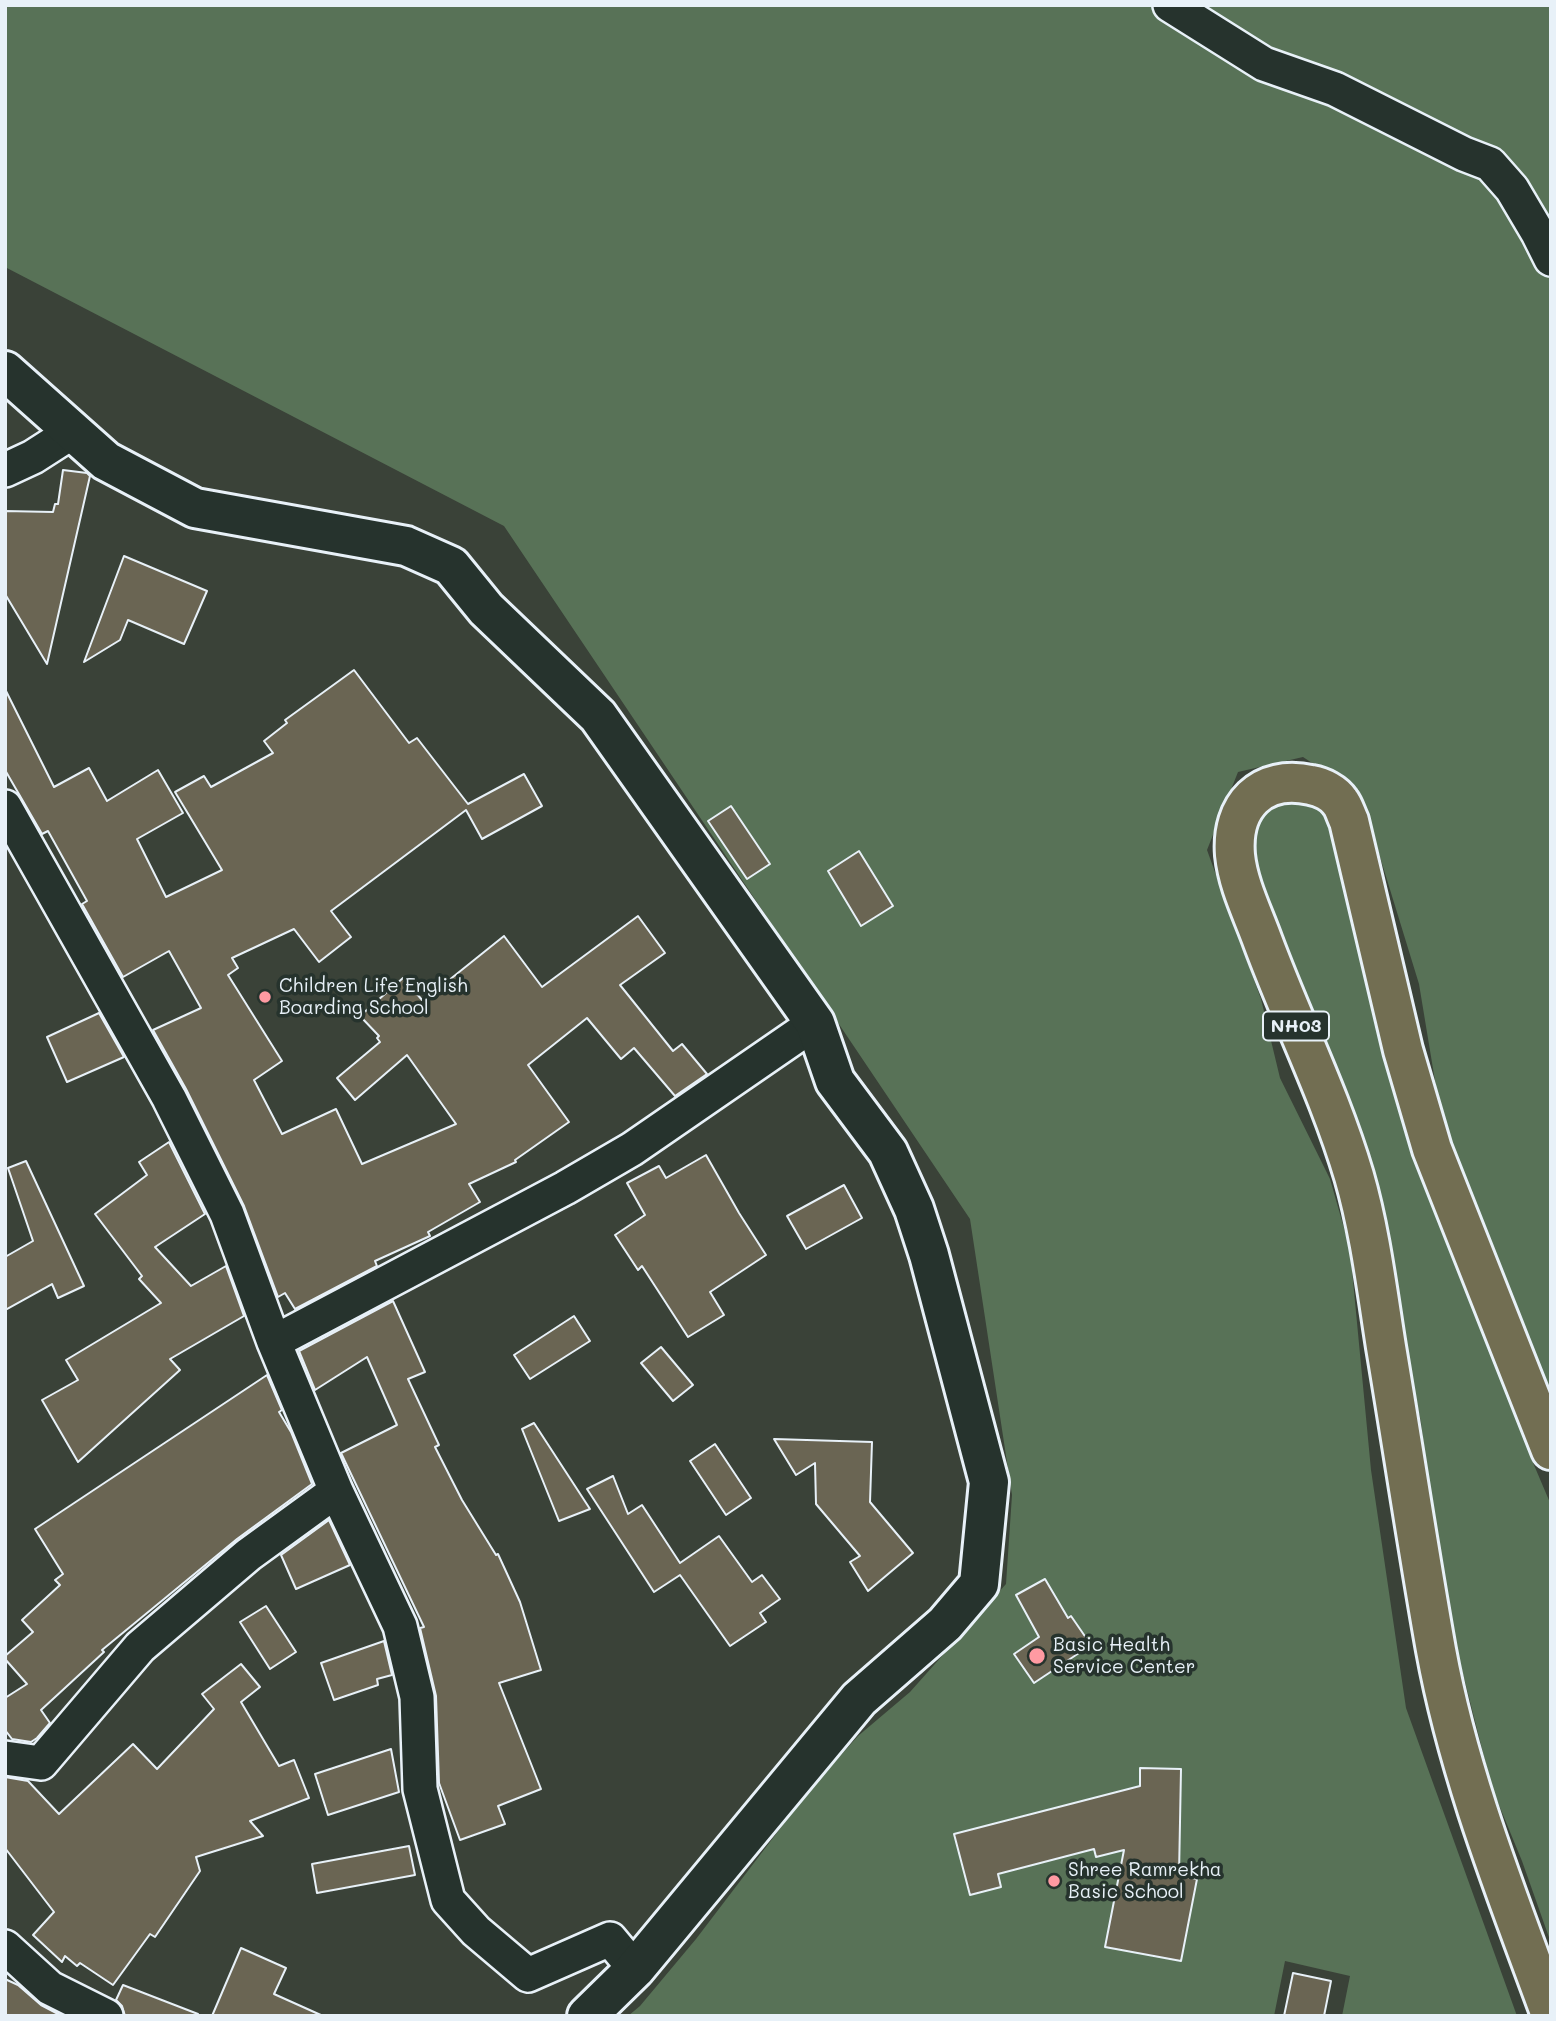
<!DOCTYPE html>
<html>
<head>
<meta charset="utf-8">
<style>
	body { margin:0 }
	#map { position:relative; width:1556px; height:2021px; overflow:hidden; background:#3a4238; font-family:Mali,sans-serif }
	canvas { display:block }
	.frame { position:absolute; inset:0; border:7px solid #e8f1f8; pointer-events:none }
</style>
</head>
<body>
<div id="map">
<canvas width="1556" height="2021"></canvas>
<div class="frame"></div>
</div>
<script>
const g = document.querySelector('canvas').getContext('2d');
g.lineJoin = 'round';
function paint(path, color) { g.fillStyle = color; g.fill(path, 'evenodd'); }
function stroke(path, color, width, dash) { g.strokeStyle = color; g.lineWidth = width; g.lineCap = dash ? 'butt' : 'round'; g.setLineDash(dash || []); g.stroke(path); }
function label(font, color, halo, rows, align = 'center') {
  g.font = font + ' Mali,sans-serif'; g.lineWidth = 7; g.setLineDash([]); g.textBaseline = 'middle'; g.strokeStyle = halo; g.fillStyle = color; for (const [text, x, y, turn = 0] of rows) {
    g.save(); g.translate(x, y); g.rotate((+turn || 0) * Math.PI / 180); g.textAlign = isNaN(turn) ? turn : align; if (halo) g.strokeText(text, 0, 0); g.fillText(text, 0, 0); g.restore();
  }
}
const green = new Path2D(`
	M 5,5 L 1551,5 L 1551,1395 L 1442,1123 L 1419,984 L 1361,795 L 1303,757 L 1238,772 L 1207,850 L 1261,999 L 1280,1078 L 1330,1179 L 1350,1249 L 1371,1470 L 1406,1708 L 1517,2016 L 1342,2016 L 1350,1976 L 1285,1961 L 1274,2016 L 628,2016 L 640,2006 L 696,1939 L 808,1792 L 858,1736 L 910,1692 L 1006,1584 L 1012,1495 L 970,1219 L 504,526 L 5,267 Z
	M 1273,799 L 1313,799 L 1333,820 L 1363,941 L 1531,1458 L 1551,1505 L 1551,1943 L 1522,1861 L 1492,1788 L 1449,1619 L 1436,1553 L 1421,1422 L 1361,1148 L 1260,898 L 1251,831 Z`);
const building = new Path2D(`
	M 63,470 L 87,473 L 90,476 L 47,664 L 5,594 L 5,511 L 53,512 L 55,504 L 58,504 Z
	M 124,556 L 207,591 L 184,644 L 128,620 L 120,640 L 84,662 Z
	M 354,670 L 409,743 L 417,738 L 468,804 L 524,774 L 542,806 L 482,839 L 466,810 L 331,911 L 351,937 L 319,962 L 294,929 L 232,958 L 238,968 L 228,975 L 282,1061 L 254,1080 L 282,1134 L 336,1109 L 362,1164 L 456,1124 L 407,1055 L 355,1100 L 337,1078 L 380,1042 L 377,1038 L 379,1036 L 360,1016 L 403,978 L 423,1001 L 504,936 L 542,987 L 638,916 L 665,953 L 620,985 L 673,1051 L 682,1044 L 707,1074 L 675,1096 L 634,1048 L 621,1059 L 587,1018 L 528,1065 L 569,1122 L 515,1160 L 516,1162 L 469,1184 L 480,1202 L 428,1232 L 430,1236 L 375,1261 L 377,1266 L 295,1309 L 285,1293 L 278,1297 L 244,1206 L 186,1089 L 153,1030 L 201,1008 L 169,951 L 123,977 L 82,904 L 87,901 L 48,831 L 42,834 L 5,770 L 5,689 L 54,787 L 89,768 L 107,801 L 158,770 L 183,813 L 137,839 L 166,897 L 222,870 L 175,792 L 204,776 L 211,787 L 273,753 L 264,741 L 287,723 L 285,720 Z
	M 731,806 L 770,864 L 747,879 L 708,821 Z
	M 859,851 L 893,906 L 861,926 L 828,871 Z
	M 99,1013 L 124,1057 L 67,1082 L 47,1037 Z
	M 169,1142 L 205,1214 L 155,1247 L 191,1286 L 226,1266 L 244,1316 L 170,1359 L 180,1370 L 78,1462 L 42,1400 L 78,1380 L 66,1360 L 161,1303 L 139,1279 L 142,1276 L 95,1214 L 147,1175 L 139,1162 Z
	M 706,1155 L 739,1213 L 766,1255 L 710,1292 L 724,1315 L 688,1337 L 642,1266 L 638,1270 L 615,1235 L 645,1215 L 627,1183 L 659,1166 L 666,1178 Z
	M 26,1161 L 84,1286 L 58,1298 L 52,1284 L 5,1310 L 5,1257 L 33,1241 L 8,1168 Z
	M 844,1185 L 862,1218 L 806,1249 L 787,1216 Z
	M 393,1301 L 425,1372 L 408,1379 L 439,1445 L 435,1447 L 462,1500 L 496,1555 L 498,1554 L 520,1602 L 541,1670 L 499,1683 L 541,1789 L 498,1806 L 505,1824 L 460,1840 L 439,1783 L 436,1696 L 420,1628 L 424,1627 L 341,1453 L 397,1425 L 367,1357 L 315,1390 L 299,1351 Z
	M 574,1316 L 590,1341 L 530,1379 L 514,1355 Z
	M 661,1347 L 693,1385 L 673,1401 L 641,1363 Z
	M 267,1375 L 282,1410 L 279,1412 L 291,1432 L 312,1484 L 237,1539 L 102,1650 L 104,1652 L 41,1710 L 50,1723 L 37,1738 L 31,1742 L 12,1739 L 5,1730 L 5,1698 L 27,1684 L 5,1659 L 5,1656 L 33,1632 L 22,1620 L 60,1585 L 55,1580 L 63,1574 L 35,1529 Z
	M 534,1423 L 590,1509 L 559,1521 L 522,1429 Z
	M 774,1439 L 872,1442 L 870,1502 L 913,1553 L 868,1591 L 850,1562 L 860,1556 L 816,1504 L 815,1463 L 796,1475 Z
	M 715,1444 L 751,1498 L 726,1515 L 690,1461 Z
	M 613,1476 L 628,1514 L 642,1505 L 680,1563 L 719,1536 L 752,1582 L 762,1575 L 780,1599 L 760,1613 L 766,1622 L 730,1646 L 680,1575 L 654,1592 L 587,1489 Z
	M 329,1520 L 350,1565 L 296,1589 L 281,1555 Z
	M 1045,1579 L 1068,1618 L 1071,1616 L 1091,1645 L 1034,1683 L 1014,1654 L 1039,1637 L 1016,1595 Z
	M 266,1606 L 296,1652 L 270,1669 L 240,1622 Z
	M 384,1641 L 392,1675 L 377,1679 L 378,1685 L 334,1700 L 321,1663 Z
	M 241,1664 L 260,1687 L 241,1702 L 279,1766 L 294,1760 L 309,1798 L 250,1821 L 263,1836 L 196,1857 L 200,1871 L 155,1937 L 150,1934 L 113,1985 L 80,1963 L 77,1966 L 65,1956 L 62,1962 L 33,1935 L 54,1912 L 5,1848 L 5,1777 L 28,1781 L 59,1814 L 133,1744 L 157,1769 L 214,1709 L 202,1694 Z
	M 391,1749 L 399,1792 L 328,1815 L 315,1774 Z
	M 1140,1768 L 1181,1769 L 1179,1875 L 1197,1879 L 1181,1961 L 1105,1947 L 1124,1850 L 1096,1857 L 1094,1849 L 998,1874 L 1001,1887 L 970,1895 L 954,1834 L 1140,1786 Z
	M 409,1846 L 415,1875 L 317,1893 L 312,1864 Z
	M 241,1948 L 286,1968 L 274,1994 L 323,2016 L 212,2016 Z
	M 1293,1973 L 1331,1981 L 1324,2016 L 1284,2016 Z
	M 5,1979 L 18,1985 L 41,2005 L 62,2016 L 5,2016 Z
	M 123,1985 L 198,2014 L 197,2016 L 125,2016 L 122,2006 L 116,2000 Z`);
const minor = new Path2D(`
	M 1170,5 L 1264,64 L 1335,89 L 1464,154 L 1490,164 L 1512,189 L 1538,233 L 1551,259
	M 5,470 L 33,457 L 72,432
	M 5,807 L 169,1098 L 227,1214 L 274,1342 L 336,1491 L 400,1626 L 417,1697 L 420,1789 L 448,1900 L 476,1931 L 528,1975 L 610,1939 L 635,1969
	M 274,1342 L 565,1188 L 632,1149 L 815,1023
	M 5,1758 L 41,1763 L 140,1647 L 248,1555 L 336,1491
	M 5,1947 L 50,1988 L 106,2016`);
const secondary = new Path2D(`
	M 5,371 L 106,461 L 195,508 L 406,546 L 451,566 L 486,609 L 598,716 L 815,1023 L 835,1081 L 888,1152 L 914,1209 L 929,1255 L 989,1482 L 979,1584 L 945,1624 L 859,1699 L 635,1969 L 587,2016`);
const primary = new Path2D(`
	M 1551,1450 L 1432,1149 L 1403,1050 L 1349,821 C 1346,815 1344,807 1340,802 C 1334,793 1322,787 1311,785 C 1261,774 1231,806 1235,855 C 1238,885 1253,914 1263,942 C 1292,1020 1330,1095 1354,1176 C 1370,1231 1377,1290 1386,1347 C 1403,1448 1418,1549 1436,1650 C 1459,1776 1507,1895 1551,2015`);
const markers = [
	[265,997,7,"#ff9aa2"],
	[1037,1656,9,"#ff9aa2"],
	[1054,1881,7,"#ff9aa2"]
];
const shields = [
	[1296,1026,66]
];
const shieldNames = [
	["NH03",1296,1026]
];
const poiNames = [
	["Children Life English",279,986],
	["Boarding School",279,1008],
	["Basic Health",1053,1645],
	["Service Center",1053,1667],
	["Shree Ramrekha",1068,1870],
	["Basic School",1068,1892]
];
paint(green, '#587257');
paint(building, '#6a6553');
stroke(building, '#e8f1f8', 2);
stroke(minor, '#e8f1f8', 38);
stroke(secondary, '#e8f1f8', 44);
stroke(primary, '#e8f1f8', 44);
stroke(minor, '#26332d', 33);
stroke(secondary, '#26332d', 38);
stroke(primary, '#726e52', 38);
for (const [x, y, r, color] of markers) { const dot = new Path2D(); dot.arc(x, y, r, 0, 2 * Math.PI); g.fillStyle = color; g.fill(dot); stroke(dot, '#26332d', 2.5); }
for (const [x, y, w] of shields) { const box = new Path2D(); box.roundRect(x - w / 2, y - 14.5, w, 29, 5); g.fillStyle = '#26332d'; g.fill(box); stroke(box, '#e8f1f8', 2); }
label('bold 18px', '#e8f1f8', null, shieldNames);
label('19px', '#e8f1f8', '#26332d', poiNames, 'left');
</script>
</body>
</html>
